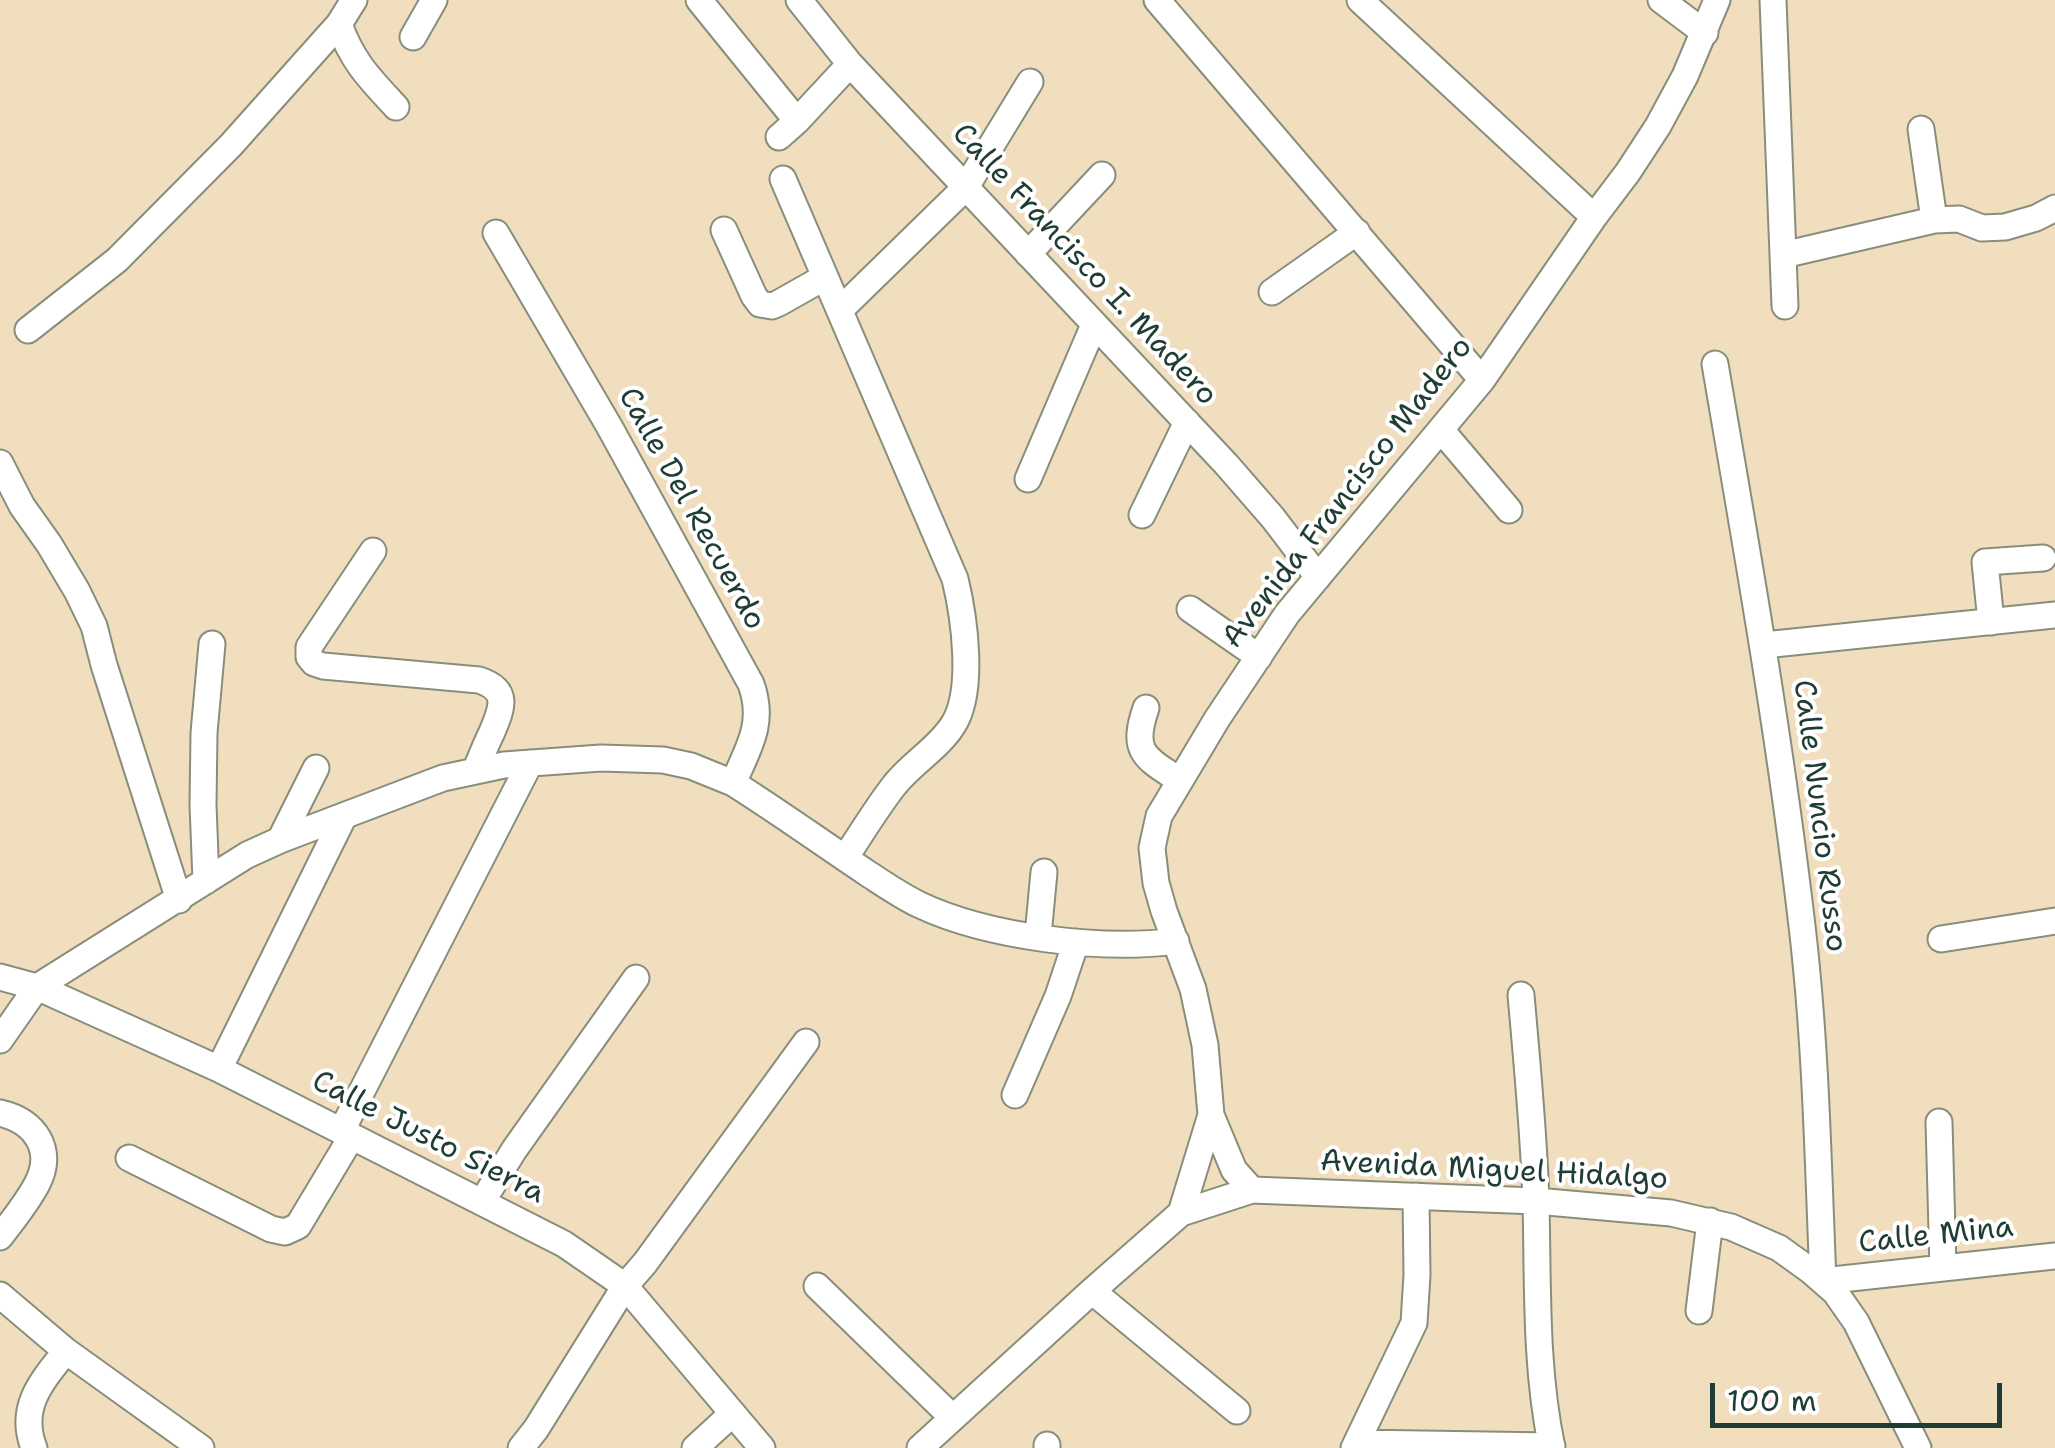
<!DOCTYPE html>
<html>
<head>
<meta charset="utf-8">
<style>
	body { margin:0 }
	#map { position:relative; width:2055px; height:1448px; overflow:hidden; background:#f1debf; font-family:"Shantell Sans",sans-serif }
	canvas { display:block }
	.scale { position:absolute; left:1710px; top:1383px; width:292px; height:45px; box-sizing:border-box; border:5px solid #1f3d34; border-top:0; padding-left:12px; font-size:30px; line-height:35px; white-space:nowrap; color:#1f3d34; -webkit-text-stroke:8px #fff; paint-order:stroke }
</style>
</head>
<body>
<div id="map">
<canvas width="2055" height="1448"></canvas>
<div class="scale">100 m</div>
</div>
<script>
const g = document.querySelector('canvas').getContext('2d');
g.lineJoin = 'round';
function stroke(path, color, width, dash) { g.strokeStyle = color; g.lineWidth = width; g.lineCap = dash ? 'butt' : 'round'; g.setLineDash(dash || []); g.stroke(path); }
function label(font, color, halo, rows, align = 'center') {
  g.font = font + ' "Shantell Sans",sans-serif'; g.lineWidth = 8; g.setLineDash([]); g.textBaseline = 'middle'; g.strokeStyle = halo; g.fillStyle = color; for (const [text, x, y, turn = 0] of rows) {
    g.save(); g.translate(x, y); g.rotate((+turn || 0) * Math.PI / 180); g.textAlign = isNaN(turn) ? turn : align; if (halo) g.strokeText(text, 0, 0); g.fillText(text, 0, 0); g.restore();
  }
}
const minor = new Path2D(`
	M 699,0 L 797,121
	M 799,0 L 850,64 L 1226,464 L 1273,518 L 1318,577
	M 1157,0 L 1482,380
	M 1360,0 L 1594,217
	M 1661,0 L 1705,33
	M 1773,0 L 1785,306
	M 339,24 C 352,61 369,78 396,107
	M 413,37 L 434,0
	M 1921,129 L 1934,220
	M 779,137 L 797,121 L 850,64
	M 783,179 L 955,579 C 964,616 975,691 953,725 C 938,749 910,764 893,787 C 876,809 861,834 845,858
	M 724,230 L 754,296 L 760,304 L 772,306 L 779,303 L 825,277
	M 496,233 L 609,426 L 751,684 C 765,723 749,747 733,783
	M 1028,254 L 1102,175
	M 1783,255 L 1934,220 L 1959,219 L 1982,228 L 2005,227 L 2036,218 L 2055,208
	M 1272,292 L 1357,232
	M 840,310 L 966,187 L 1030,82
	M 28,330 L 117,260 L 231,145 L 339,24 L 354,0
	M 1715,364 C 1747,551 1780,737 1802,926 C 1816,1044 1818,1162 1823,1281 L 2055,1256
	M 1442,431 L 1509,510
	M 0,463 L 22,506 L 49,544 L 77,591 L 94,626 L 104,665 L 179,900
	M 1028,479 L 1094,325
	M 1142,515 L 1187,422
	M 373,551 L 309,647 L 309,657 L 314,663 L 323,666 L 479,680 C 510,690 502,708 492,732 C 486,744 481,757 476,769
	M 1190,609 L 1259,657
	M 1991,622 L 1985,562 L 2043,558
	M 1764,645 L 2055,615
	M 1146,708 C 1131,752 1144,757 1179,780
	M 280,840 L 316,768
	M 206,881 L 203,805 L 204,733 L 212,644
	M 1038,936 L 1044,872
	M 1941,939 L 2055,921
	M 0,977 L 37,987 L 219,1069 L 564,1244 L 625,1286 L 762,1448
	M 1521,995 C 1527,1064 1534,1133 1536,1203 C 1538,1285 1535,1367 1552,1448
	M 0,1040 L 37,987 L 247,855 L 280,840 L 443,778 L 504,765 L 601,758 L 663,760 L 691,766 L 733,783 C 779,812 822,843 867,873 C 884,884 901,896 920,905 C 988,937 1101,951 1176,941
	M 219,1069 L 344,816
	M 1015,1095 L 1058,996 L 1076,942
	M 0,1113 C 35,1121 55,1150 37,1184 C 27,1203 13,1220 0,1237
	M 1939,1122 L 1943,1268
	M 342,1130 L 530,763
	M 129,1158 L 271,1229 L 285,1232 L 298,1226 L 352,1136
	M 1252,1190 L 1234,1170 L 1211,1115 L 1205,1045 L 1193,989 L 1164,911 L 1156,883 L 1152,848 L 1159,816 L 1217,719 L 1287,614 L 1482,380 L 1594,217 L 1628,172 L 1658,126 L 1685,76 L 1717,0
	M 482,1202 L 514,1150 L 636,978
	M 1181,1213 L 1211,1115
	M 817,1286 L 952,1417
	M 1092,1291 L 1237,1411
	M 0,1295 L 66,1351 L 201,1448
	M 1699,1311 L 1710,1221
	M 1357,1443 L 1552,1446
	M 34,1448 C 18,1407 42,1381 66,1351
	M 521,1448 L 536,1429 L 625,1286 L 645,1263 L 806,1042
	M 695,1448 L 732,1414
	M 920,1448 L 1092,1291 L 1181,1213 L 1252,1190 L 1536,1201 L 1671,1213 L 1731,1227 L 1779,1248 L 1811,1271 L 1835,1292 L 1856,1322 L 1918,1448
	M 1047,1448 L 1047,1445
	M 1354,1448 L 1414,1323 L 1417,1275 L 1416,1196`);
const streetNames = [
	["Calle Francisco I. Madero",1084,265,47],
	["Avenida Francisco Madero",1348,493,-52],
	["Calle Del Recuerdo",691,509,61],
	["Calle Nuncio Russo",1819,816,83],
	["Calle Justo Sierra",428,1138,27],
	["Avenida Miguel Hidalgo",1494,1171,3],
	["Calle Mina",1936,1236,-6]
];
stroke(minor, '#888e7a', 29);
stroke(minor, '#fff', 25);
label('30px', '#1f3d34', '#fff', streetNames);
</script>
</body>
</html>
